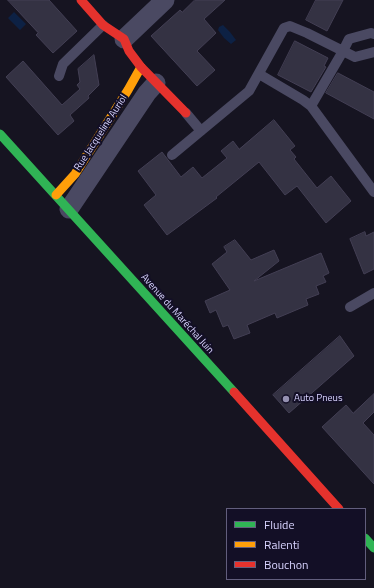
<!DOCTYPE html>
<html>
<head>
<meta charset="utf-8">
<style>
	body { margin:0 }
	#map { position:relative; width:374px; height:588px; overflow:hidden; background:#161421; font-family:"Titillium Web",sans-serif }
	canvas { display:block }
	.legend { position:absolute; left:226px; top:508px; width:140px; height:72px; box-sizing:border-box; background:#130f26; border:1px solid #625e7d; margin:0; padding:5px 7px; list-style:none; font-size:12px; color:#d9d4ff }
	.legend li { display:flex; align-items:center; gap:8px; height:20px }
	.legend b { width:20px; border:1px solid #625e7d }
</style>
</head>
<body>
<div id="map">
<canvas width="374" height="588"></canvas>
<ul class="legend">
<li><b style="height:5px;background:#30b455"></b>Fluide</li>
<li><b style="height:5px;background:#ff9f0a"></b>Ralenti</li>
<li><b style="height:5px;background:#e5322d"></b>Bouchon</li>
</ul>
</div>
<script>
const g = document.querySelector('canvas').getContext('2d');
g.lineJoin = 'round';
function paint(path, color) { g.fillStyle = color; g.fill(path, 'evenodd'); }
function stroke(path, color, width, dash) { g.strokeStyle = color; g.lineWidth = width; g.lineCap = dash ? 'butt' : 'round'; g.setLineDash(dash || []); g.stroke(path); }
function label(font, color, halo, rows, align = 'center') {
  g.font = font + ' "Titillium Web",sans-serif'; g.lineWidth = 4; g.setLineDash([]); g.textBaseline = 'middle'; g.strokeStyle = halo; g.fillStyle = color; for (const [text, x, y, turn = 0] of rows) {
    g.save(); g.translate(x, y); g.rotate((+turn || 0) * Math.PI / 180); g.textAlign = isNaN(turn) ? turn : align; if (halo) g.strokeText(text, 0, 0); g.fillText(text, 0, 0); g.restore();
  }
}
const water = new Path2D(`
	M 14,12 L 26,24 L 20,30 L 8,18 Z
	M 223,25 L 230,32 L 236,40 L 231,44 L 224,38 L 218,30 L 219,27 Z`);
const building = new Path2D(`
	M 8,0 L 49,0 L 77,31 L 53,53 L 36,35 L 38,33 Z
	M 195,0 L 225,0 L 204,19 L 216,33 L 197,51 L 215,70 L 197,86 L 151,36 L 180,10 L 182,12 Z
	M 316,0 L 343,0 L 327,31 L 306,20 Z
	M 295,41 L 328,58 L 324,66 L 326,67 L 311,92 L 278,75 Z
	M 94,55 L 99,85 L 88,96 L 89,98 L 70,115 L 74,121 L 58,135 L 6,77 L 23,61 L 62,105 L 80,89 L 77,85 L 80,82 L 78,69 Z
	M 338,73 L 374,92 L 374,119 L 326,93 Z
	M 274,120 L 295,146 L 290,150 L 296,157 L 294,159 L 317,188 L 331,176 L 351,201 L 326,223 L 297,186 L 285,195 L 259,162 L 216,197 L 217,198 L 167,235 L 144,205 L 156,195 L 138,171 L 162,152 L 181,177 L 193,167 L 202,178 L 227,158 L 221,151 L 233,141 L 239,149 Z
	M 365,232 L 366,236 L 374,232 L 374,269 L 364,274 L 350,239 Z
	M 235,240 L 251,260 L 274,250 L 279,261 L 254,281 L 321,253 L 329,273 L 323,276 L 326,282 L 316,286 L 319,294 L 306,299 L 308,305 L 277,318 L 275,313 L 247,325 L 250,333 L 234,339 L 228,325 L 223,327 L 216,310 L 210,313 L 205,301 L 230,290 L 212,264 L 227,252 L 224,247 Z
	M 340,336 L 354,356 L 289,413 L 273,395 Z
	M 374,394 L 374,412 L 363,423 L 374,435 L 374,484 L 322,427 L 346,405 L 353,413 Z`);
const lane = new Path2D(`
	M 374,34 L 371,33 L 349,39 L 343,51 L 355,57 L 374,52
	M 259,74 L 303,100 L 311,106 L 374,192
	M 59,76 L 63,64 L 103,25
	M 186,113 L 201,131
	M 172,155 L 249,91 L 284,28 L 290,26 L 307,33 L 343,51 L 311,106
	M 350,307 L 374,293`);
const street = new Path2D(`
	M 124,39 L 165,0
	M 69,209 L 147,93 L 156,83`);
const fast = new Path2D(`
	M 0,134 L 234,392
	M 365,538 L 374,548`);
const slow = new Path2D(`
	M 56,195 L 75,174 L 128,90 L 141,67`);
const jam = new Path2D(`
	M 81,0 L 103,25 L 124,39 L 129,51 L 141,67 L 186,113
	M 234,392 L 339,509`);
const markers = [
	[286,399,4,"#9591b1"]
];
const streetNames = [
	["Rue Jacqueline Auriol",101,133,-57],
	["Avenue du Maréchal Juin",177,314,48]
];
const poiNames = [
	["Auto Pneus",294,399]
];
paint(water, '#0d2144');
paint(building, '#343243');
stroke(building, '#433f54', 1);
stroke(lane, '#4a4962', 10);
stroke(street, '#4a4962', 19);
stroke(fast, '#30b455', 9);
stroke(slow, '#ff9f0a', 9);
stroke(jam, '#e5322d', 9);
for (const [x, y, r, color] of markers) { const dot = new Path2D(); dot.arc(x, y, r, 0, 2 * Math.PI); g.fillStyle = color; g.fill(dot); stroke(dot, '#130f26', 1.5); }
label('10px', '#d9d4ff', '#130f26', streetNames);
label('10px', '#d9d4ff', '#130f26', poiNames, 'left');
</script>
</body>
</html>
